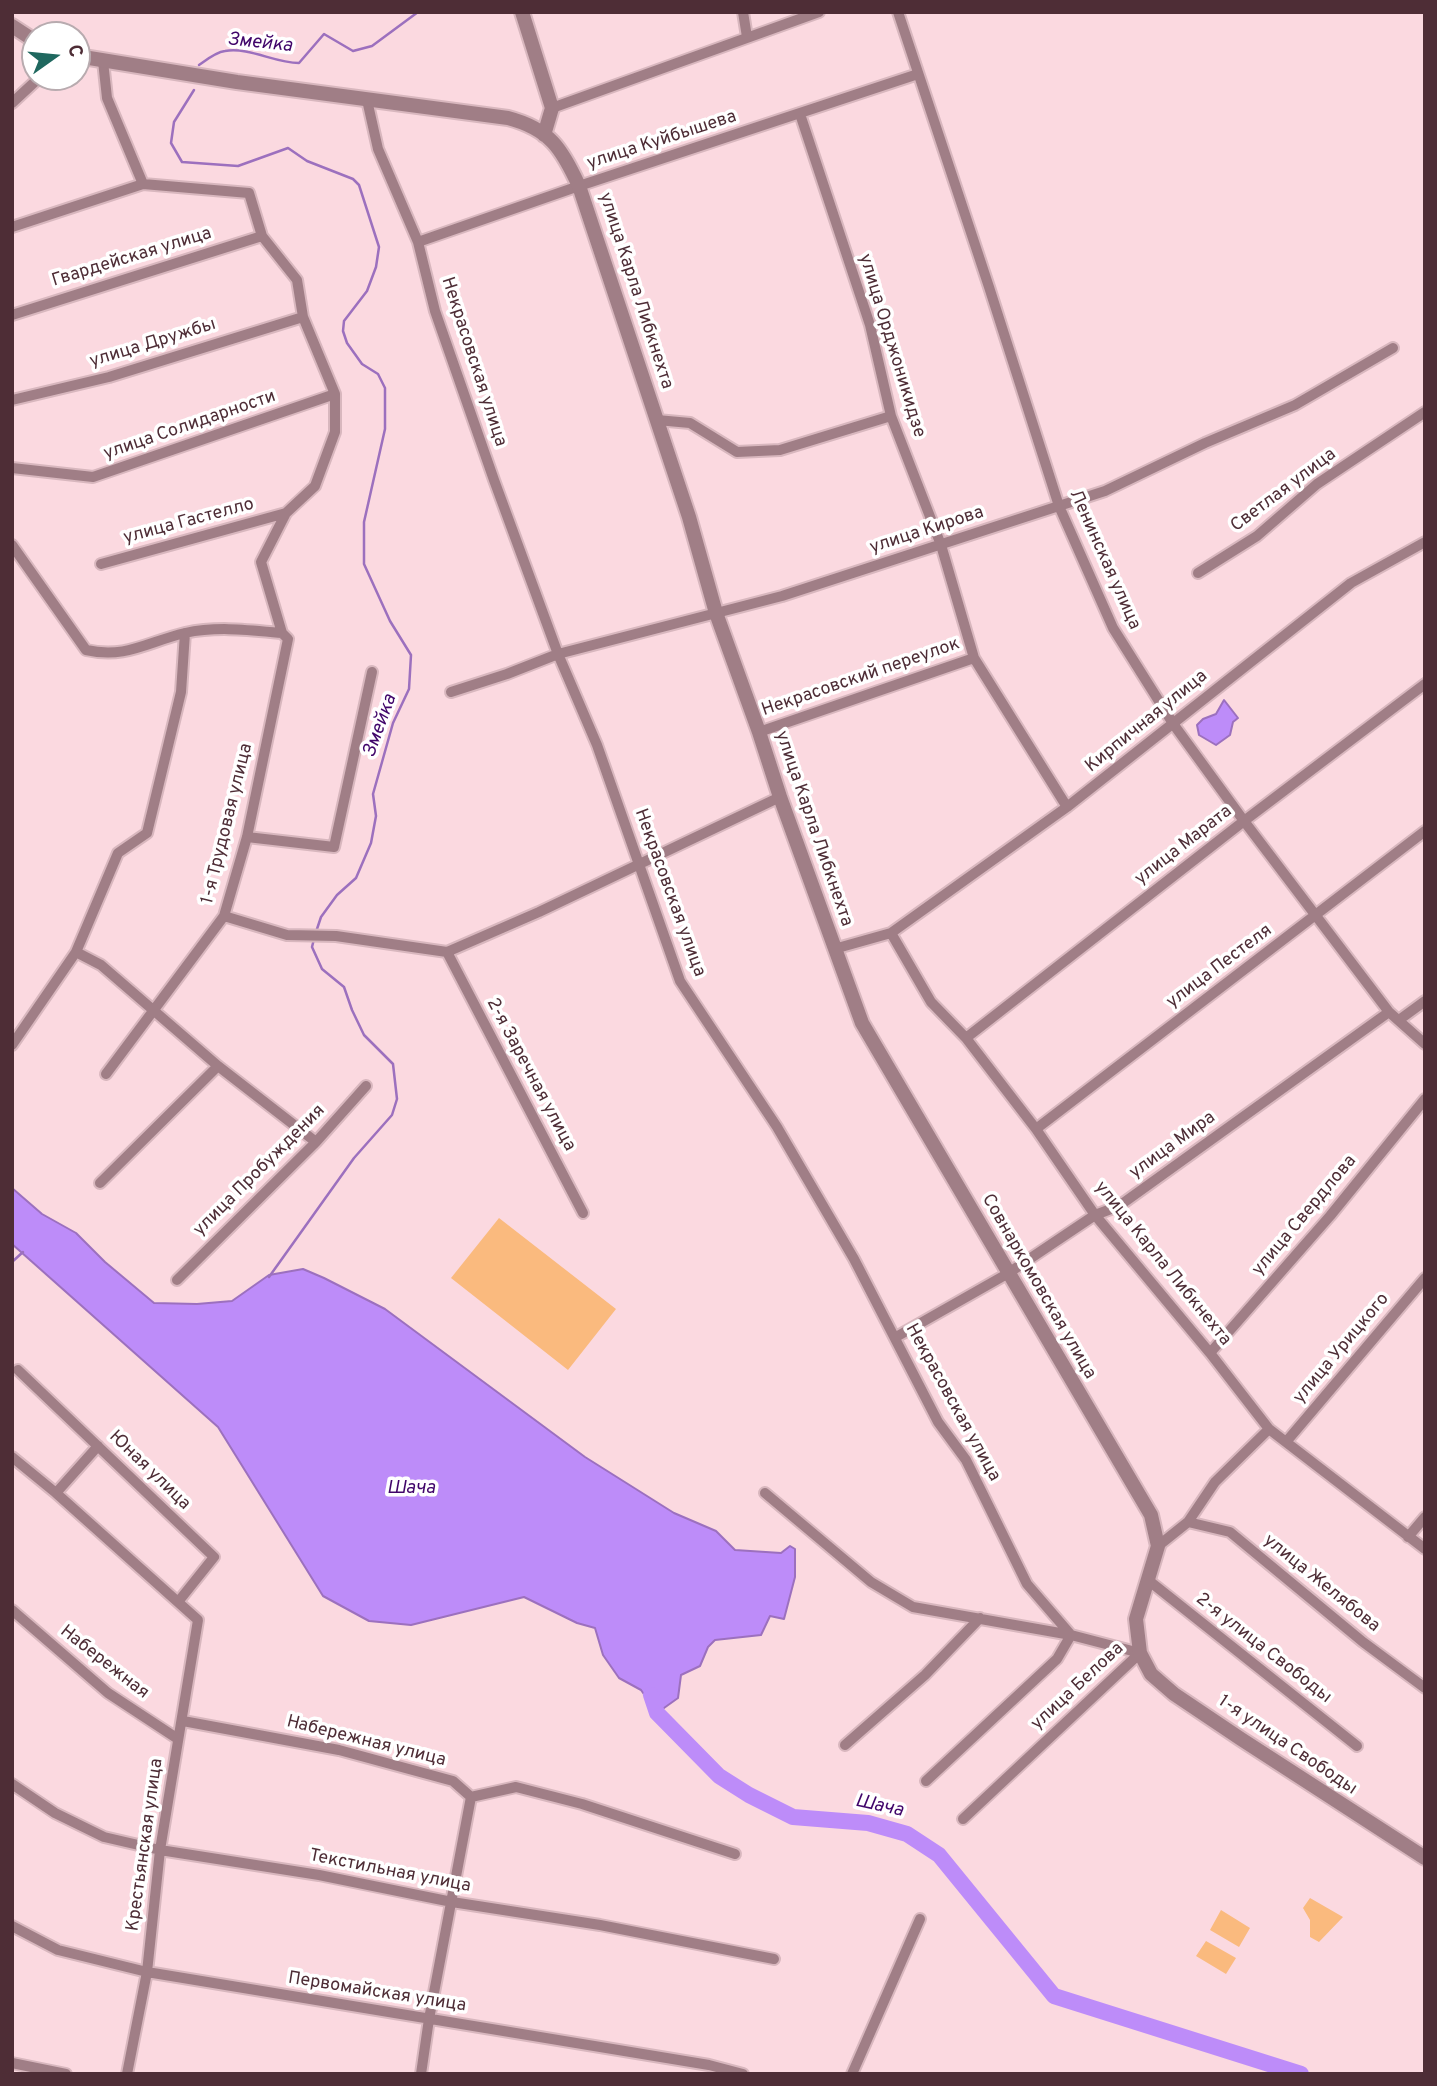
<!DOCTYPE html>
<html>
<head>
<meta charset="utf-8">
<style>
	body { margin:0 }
	#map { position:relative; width:1437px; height:2086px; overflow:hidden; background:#fbd9e0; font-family:Overpass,sans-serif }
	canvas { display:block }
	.frame { position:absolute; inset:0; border:14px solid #4e2d36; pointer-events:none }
	.north { position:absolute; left:21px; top:21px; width:70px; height:70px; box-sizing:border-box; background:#fff; border:2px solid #b8abaf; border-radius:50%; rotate:75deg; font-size:19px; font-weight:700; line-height:28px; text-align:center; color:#4e2d36 }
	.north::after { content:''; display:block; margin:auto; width:24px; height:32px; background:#1f685f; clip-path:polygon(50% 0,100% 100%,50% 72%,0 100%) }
</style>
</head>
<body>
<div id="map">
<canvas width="1437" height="2086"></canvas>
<div class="frame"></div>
<div class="north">С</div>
</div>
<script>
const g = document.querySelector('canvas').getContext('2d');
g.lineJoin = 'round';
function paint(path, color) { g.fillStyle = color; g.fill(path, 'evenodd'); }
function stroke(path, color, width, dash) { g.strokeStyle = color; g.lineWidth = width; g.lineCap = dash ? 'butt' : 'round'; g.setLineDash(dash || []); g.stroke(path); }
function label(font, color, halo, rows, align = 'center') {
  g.font = font + ' Overpass,sans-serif'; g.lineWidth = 7; g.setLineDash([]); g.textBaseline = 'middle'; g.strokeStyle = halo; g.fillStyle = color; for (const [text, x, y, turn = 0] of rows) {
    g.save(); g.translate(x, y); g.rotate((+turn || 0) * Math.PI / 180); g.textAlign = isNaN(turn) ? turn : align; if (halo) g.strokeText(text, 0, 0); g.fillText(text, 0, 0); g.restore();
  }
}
const green = new Path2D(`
	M 499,1218 L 616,1309 L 568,1370 L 451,1278 Z
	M 1310,1898 L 1343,1917 L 1319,1942 L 1310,1937 L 1310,1920 L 1303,1908 Z
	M 1221,1910 L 1250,1928 L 1239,1947 L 1210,1930 Z
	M 1206,1941 L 1236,1958 L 1226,1974 L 1196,1956 Z`);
const water = new Path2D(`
	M 1224,700 L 1238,718 L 1233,722 L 1230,735 L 1216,745 L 1199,735 L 1197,725 L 1203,719 L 1216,714 Z
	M 12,1188 L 42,1214 L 76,1233 L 105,1262 L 154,1303 L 197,1304 L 232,1301 L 269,1275 L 303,1269 L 324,1278 L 385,1309 L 585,1457 L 674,1513 L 716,1531 L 735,1550 L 781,1553 L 790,1546 L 795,1549 L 795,1577 L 784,1619 L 770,1616 L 761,1635 L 715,1640 L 708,1647 L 700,1666 L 681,1675 L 678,1698 L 657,1713 L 641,1690 L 619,1678 L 603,1655 L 595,1628 L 577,1623 L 524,1597 L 411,1625 L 369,1621 L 323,1596 L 218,1427 L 12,1244 Z`);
const stream = new Path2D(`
	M 199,65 C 206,60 216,52 225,51 C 250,47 274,63 299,63 L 324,34 L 353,51 L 372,46 L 418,12
	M 194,90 L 174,122 L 171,143 L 182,162 L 238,166 L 288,148 L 307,161 L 353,179 L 359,185 L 379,247 L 376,267 L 367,291 L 344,321 L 343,331 L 347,343 L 362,364 L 378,374 L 385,388 L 385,429 L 364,522 L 364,564 L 390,621 L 411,655 L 409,689 L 393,723 L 373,794 L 376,816 L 371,843 L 356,878 L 337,895 L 321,917 L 316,932
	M 12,1262 L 23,1252
	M 269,1277 L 354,1158 L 392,1115 L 397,1099 L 393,1064 L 364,1035 L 352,1010 L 344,987 L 322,969 L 312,947 L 314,939`);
const river = new Path2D(`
	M 651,1695 L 657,1713 L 719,1776 L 749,1795 L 793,1817 L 868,1823 L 907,1834 L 939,1855 L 1054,1996 L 1301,2074`);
const minor = new Path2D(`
	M 743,12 L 747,37
	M 898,12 L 989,287 L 1059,506 L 1113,628 L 1174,725 L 1244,821 L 1389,1012 L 1425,1044
	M 103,61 L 107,98 L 143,184 L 249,193 L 262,236 L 297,280 L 303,317 L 335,394 L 335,432 L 315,486 L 286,513 L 261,562 L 282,633 L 288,639 L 247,837 L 224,916 L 106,1074
	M 367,100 L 378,149 L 418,242 L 435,311 L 494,480 L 558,654 L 597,745 L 680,981 L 777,1127 L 854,1259 L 938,1422 L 966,1460 L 1027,1584 L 1071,1635 L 1057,1659 L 926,1781
	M 12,103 L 40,77
	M 552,108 L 819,12
	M 800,114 L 870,325 L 891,416 L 941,545 L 974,658 L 1067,807
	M 12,227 L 143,184
	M 418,242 L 579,186 L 918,74
	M 12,315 L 262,236
	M 12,400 L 109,377 L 303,317
	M 657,420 L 690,423 L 737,452 L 780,450 L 891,416
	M 12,468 L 93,477 L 335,394
	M 12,545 L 86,650 C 126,659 147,642 185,633 C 217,626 249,630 282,633
	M 101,564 L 286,513
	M 1198,573 L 1257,536 L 1317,484 L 1425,412
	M 451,692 L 507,674 L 558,654 L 782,596 L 1105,491 L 1205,443 L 1295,405 L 1393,348
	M 759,732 L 974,658
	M 247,837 L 334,847 L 372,672
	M 224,916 L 287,935 L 336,936 L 447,952 L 539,912 L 780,797
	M 891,933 L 1067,807 L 1351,583 L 1425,542
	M 834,949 L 891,933 L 931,1002 L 966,1038 L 1036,1129 L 1095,1215 L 1210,1353 L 1269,1429 L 1425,1549
	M 76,952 L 101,965 L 218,1066 L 316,1142
	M 447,952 L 583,1213
	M 1399,1020 L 1425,1001
	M 966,1038 L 1244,821 L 1425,684
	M 12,1045 L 76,952 L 118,853 L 147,833 L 181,692 L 185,633
	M 1036,1129 L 1425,831
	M 100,1183 L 218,1066
	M 177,1280 L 316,1142 L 366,1086
	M 896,1337 L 1007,1274 L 1095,1215 L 1119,1206 L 1389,1012
	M 1210,1353 L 1330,1216 L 1425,1099
	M 18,1370 L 214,1557 L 178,1602
	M 1286,1442 L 1425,1278
	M 12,1457 L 56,1493 L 198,1620 L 160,1850 L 147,1972 L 127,2074
	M 56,1493 L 98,1446
	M 765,1493 L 871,1582 L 913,1607 L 1071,1635 L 1140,1653
	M 1188,1522 L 1230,1532 L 1363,1642 L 1425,1688
	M 1408,1537 L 1425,1517
	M 1158,1546 L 1188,1522 L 1215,1482 L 1269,1429
	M 1148,1580 L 1357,1746
	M 12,1610 L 108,1693 L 178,1739
	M 183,1721 L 339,1750 L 453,1781 L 471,1797 L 516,1787 L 582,1804 L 735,1854
	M 845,1745 L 925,1675 L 980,1618
	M 12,1784 L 55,1813 L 104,1837 L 160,1850 L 319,1875 L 452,1902 L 600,1925 L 774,1959
	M 963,1819 L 1140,1653
	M 12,1926 L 58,1950 L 147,1972 L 709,2065 L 743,2074
	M 12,2063 L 66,2074
	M 421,2074 L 429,2019 L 471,1797
	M 852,2074 L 920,1919`);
const tertiary = new Path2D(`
	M 522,12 L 552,108 L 544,135
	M 12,26 L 35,41
	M 77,56 L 237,82 L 508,118 C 550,129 562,149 579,186 L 689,517 L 716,613 L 759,732 L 780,797 L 862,1023 L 1151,1515 L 1158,1546 L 1136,1619 L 1140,1653 L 1151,1674 L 1174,1694 L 1241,1739 L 1425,1858`);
const streetNames = [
	["улица Куйбышева",662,141,-18],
	["Гвардейская улица",132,258,-17],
	["улица Карла Либкнехта",635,291,72],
	["улица Дружбы",153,344,-17],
	["улица Орджоникидзе",891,346,73],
	["Некрасовская улица",473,362,72],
	["улица Солидарности",190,426,-19],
	["Светлая улица",1284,491,-37],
	["улица Гастелло",189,522,-15],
	["улица Кирова",927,531,-18],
	["Ленинская улица",1104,560,66],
	["Некрасовский переулок",861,678,-19],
	["Кирпичная улица",1147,722,-39],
	["1-я Трудовая улица",228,824,-76],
	["улица Карла Либкнехта",813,829,71],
	["улица Марата",1184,846,-38],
	["Некрасовская улица",669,893,70],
	["улица Пестеля",1220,967,-37],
	["2-я Заречная улица",530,1075,62],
	["улица Мира",1173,1146,-36],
	["улица Пробуждения",260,1171,-45],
	["улица Свердлова",1305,1216,-50],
	["улица Карла Либкнехта",1162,1264,51],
	["Совнаркомовская улица",1038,1287,60],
	["улица Урицкого",1342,1349,-50],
	["Некрасовская улица",952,1403,61],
	["Юная улица",149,1471,44],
	["улица Желябова",1321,1584,39],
	["2-я улица Свободы",1263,1649,38],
	["Набережная",104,1663,38],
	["улица Белова",1078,1687,-43],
	["Набережная улица",366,1742,14],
	["1-я улица Свободы",1287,1746,34],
	["Крестьянская улица",146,1845,-82],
	["Текстильная улица",390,1872,11],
	["Первомайская улица",377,1993,9]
];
const waterNames = [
	["Змейка",260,44,6],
	["Змейка",381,726,-70],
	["Шача",411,1489],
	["Шача",879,1807,12]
];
paint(green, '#faba7e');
paint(water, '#bd8cf9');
stroke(water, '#9c70be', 2);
stroke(stream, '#9c70be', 2.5);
stroke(river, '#bd8cf9', 16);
stroke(minor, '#d8b7be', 14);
stroke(tertiary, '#d8b7be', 18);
stroke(minor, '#a07e86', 10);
stroke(tertiary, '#a07e86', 14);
label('18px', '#4e2d36', '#fff', streetNames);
label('italic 19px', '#40056a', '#fff', waterNames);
</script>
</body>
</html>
